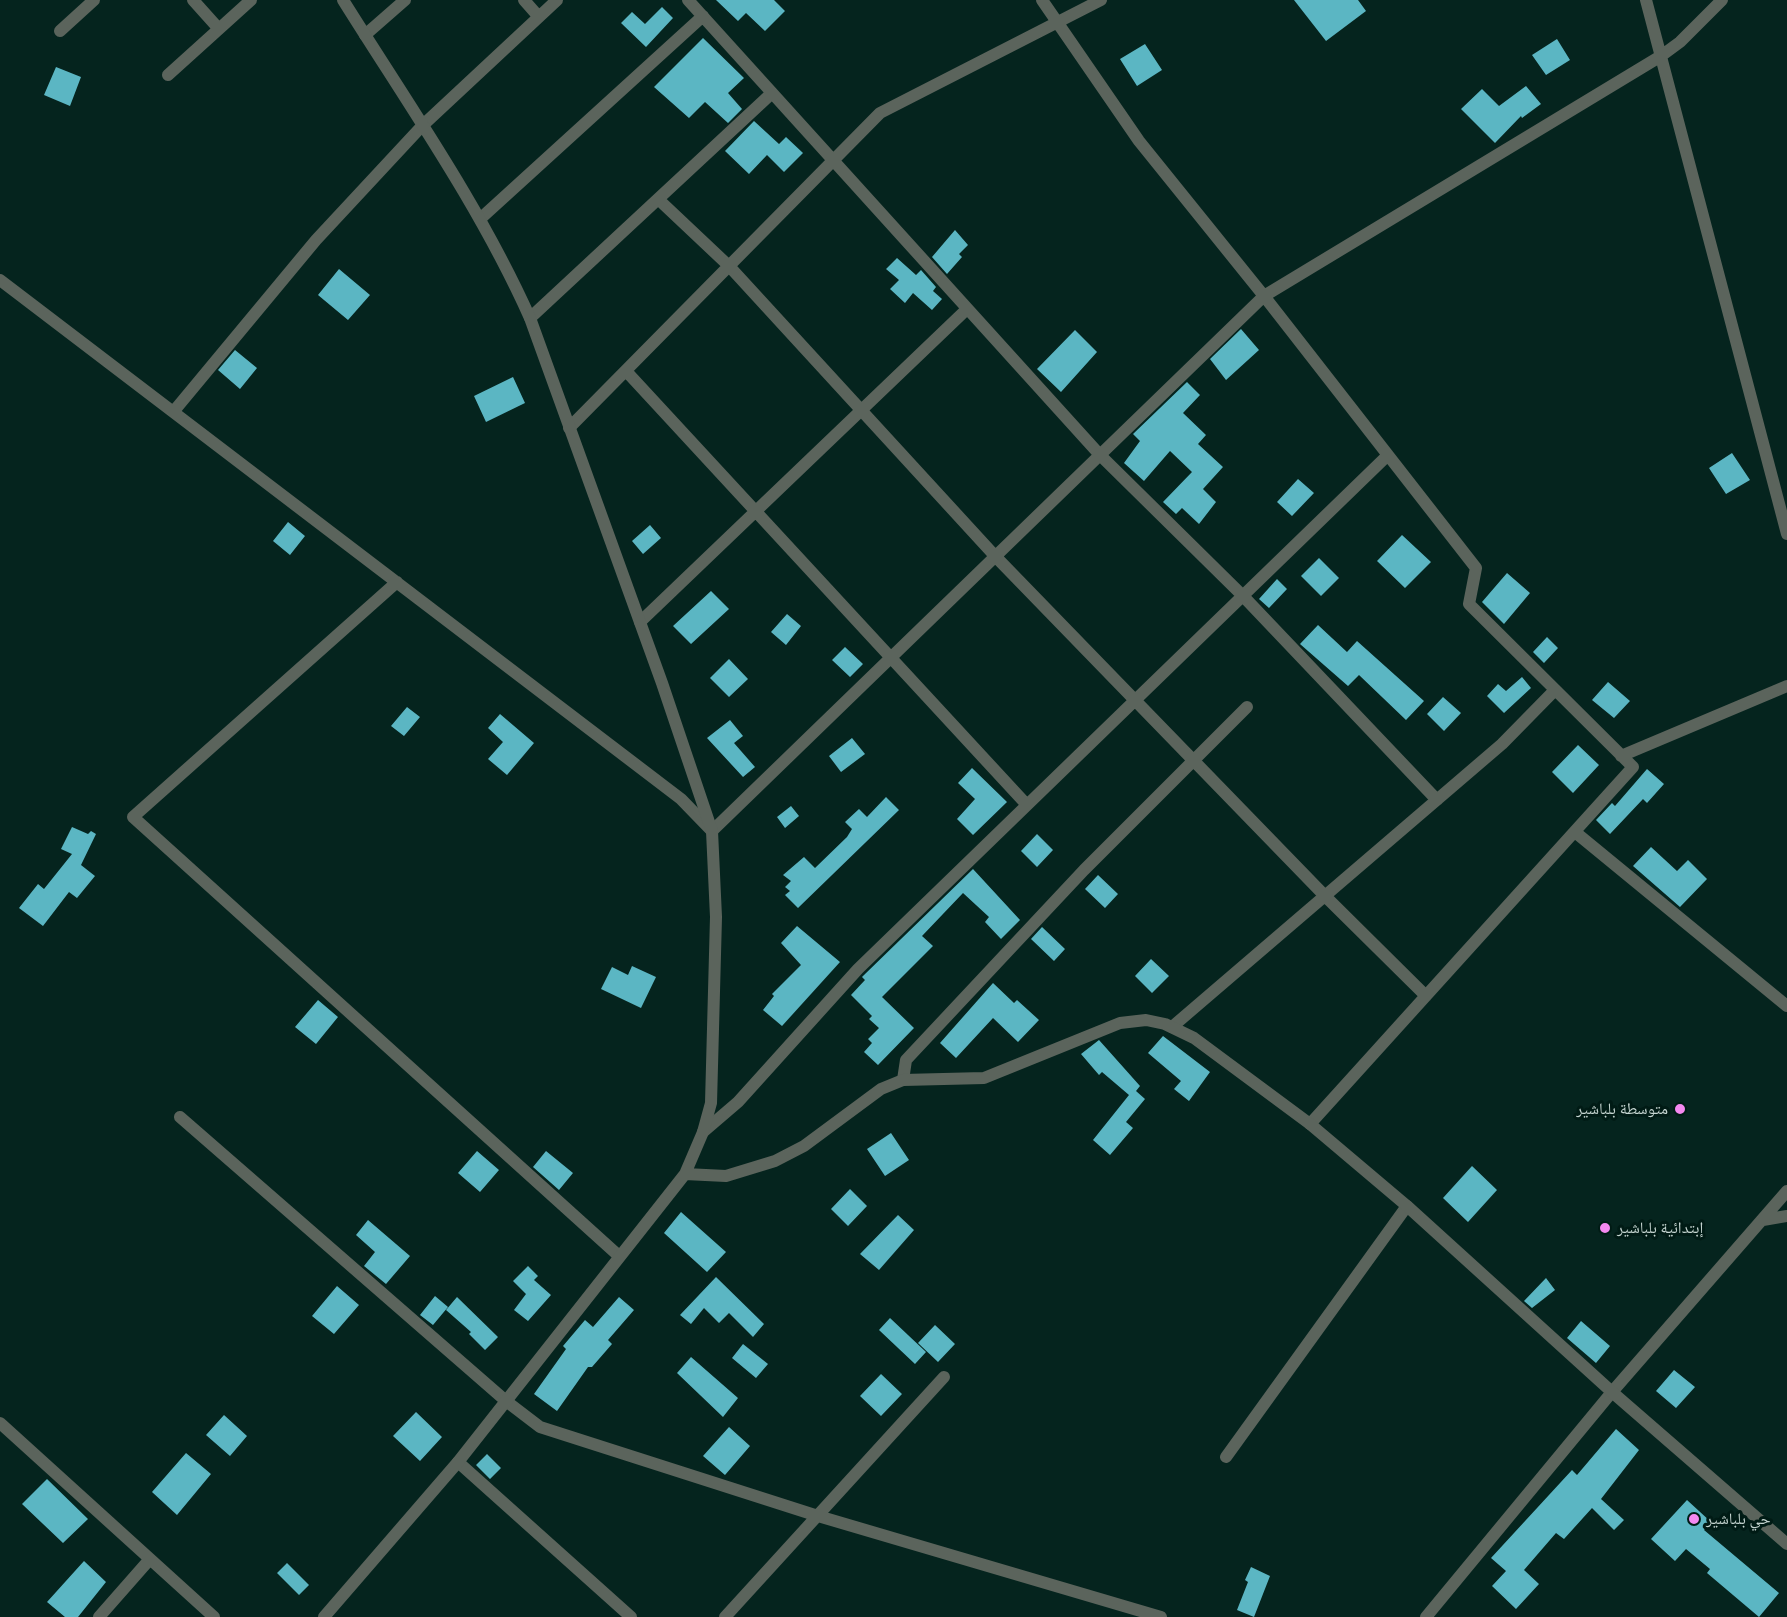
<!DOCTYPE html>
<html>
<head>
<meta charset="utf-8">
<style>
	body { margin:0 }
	canvas { display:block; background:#05241e }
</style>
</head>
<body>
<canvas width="1787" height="1617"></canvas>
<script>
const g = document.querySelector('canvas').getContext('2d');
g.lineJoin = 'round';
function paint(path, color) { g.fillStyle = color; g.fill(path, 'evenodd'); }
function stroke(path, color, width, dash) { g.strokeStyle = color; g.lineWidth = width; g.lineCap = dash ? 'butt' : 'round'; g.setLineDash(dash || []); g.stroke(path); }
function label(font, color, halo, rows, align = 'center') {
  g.font = font + ' Ubuntu,"Noto Naskh Arabic",sans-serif'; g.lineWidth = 6; g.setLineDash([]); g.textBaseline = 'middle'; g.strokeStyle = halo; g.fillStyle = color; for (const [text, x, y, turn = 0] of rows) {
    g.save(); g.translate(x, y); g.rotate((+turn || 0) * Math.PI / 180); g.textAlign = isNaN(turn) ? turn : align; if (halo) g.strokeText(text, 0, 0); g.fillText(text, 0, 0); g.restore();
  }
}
const building = new Path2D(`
	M 716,0 L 774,0 L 785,11 L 765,31 L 746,13 L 738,21 Z
	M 1294,0 L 1358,0 L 1366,11 L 1326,41 Z
	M 662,7 L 673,18 L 646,47 L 621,23 L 632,12 L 645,24 Z
	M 703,38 L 744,78 L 728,93 L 742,109 L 728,123 L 705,102 L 689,118 L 654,87 Z
	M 1557,39 L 1570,60 L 1546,75 L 1532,55 Z
	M 1145,44 L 1162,70 L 1137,86 L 1120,59 Z
	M 56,67 L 81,77 L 70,106 L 44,95 Z
	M 1526,86 L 1541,104 L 1522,118 L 1521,116 L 1495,143 L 1461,109 L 1482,89 L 1499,106 Z
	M 754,121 L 779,144 L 786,137 L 803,153 L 784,172 L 767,155 L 749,174 L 725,151 Z
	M 955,230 L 968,245 L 959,254 L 962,257 L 947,274 L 932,257 Z
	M 897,258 L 916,275 L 921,270 L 936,287 L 933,291 L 942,299 L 932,310 L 913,293 L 905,303 L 890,289 L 899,280 L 886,269 Z
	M 339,269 L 370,295 L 348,320 L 318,295 Z
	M 1241,329 L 1259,350 L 1226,380 L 1210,359 Z
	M 1075,330 L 1097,352 L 1061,392 L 1037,369 Z
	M 235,350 L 257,368 L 240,389 L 218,370 Z
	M 513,377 L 525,403 L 486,422 L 474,396 Z
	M 1187,382 L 1200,395 L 1183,413 L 1206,435 L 1198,444 L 1223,467 L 1203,489 L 1216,502 L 1199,524 L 1182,508 L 1176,514 L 1163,502 L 1192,472 L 1170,451 L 1144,481 L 1124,463 L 1140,441 L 1133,434 Z
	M 1732,453 L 1750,480 L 1726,494 L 1709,468 Z
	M 1298,479 L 1314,493 L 1292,516 L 1277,502 Z
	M 288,522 L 305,536 L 290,555 L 273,541 Z
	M 650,525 L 661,538 L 643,554 L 632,541 Z
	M 1402,535 L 1431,562 L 1405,588 L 1377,561 Z
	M 1319,558 L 1339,578 L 1321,596 L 1301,576 Z
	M 1507,573 L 1530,593 L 1504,624 L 1482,602 Z
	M 1277,579 L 1287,589 L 1269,608 L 1259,599 Z
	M 711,591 L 729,609 L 691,644 L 673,626 Z
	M 787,614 L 801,626 L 786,645 L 771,632 Z
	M 1318,625 L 1347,652 L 1357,641 L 1424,701 L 1406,720 L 1359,675 L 1348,686 L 1300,644 Z
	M 1547,637 L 1558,648 L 1544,663 L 1533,652 Z
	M 845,647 L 863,664 L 850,677 L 832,660 Z
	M 729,659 L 748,679 L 729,697 L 710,678 Z
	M 1522,677 L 1531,688 L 1504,713 L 1487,696 L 1498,684 L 1506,691 Z
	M 1608,682 L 1630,701 L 1614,718 L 1592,700 Z
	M 1443,697 L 1461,713 L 1444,731 L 1427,714 Z
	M 407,707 L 420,717 L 404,736 L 391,726 Z
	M 500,714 L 534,743 L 507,775 L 488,759 L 503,742 L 488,728 Z
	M 730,720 L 743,736 L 734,743 L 755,767 L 743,777 L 707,738 Z
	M 852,738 L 865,754 L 841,772 L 829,756 Z
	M 1578,745 L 1599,765 L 1573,793 L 1552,772 Z
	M 972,768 L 1007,802 L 973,835 L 957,819 L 975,799 L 958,783 Z
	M 1647,769 L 1664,784 L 1647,803 L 1643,799 L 1610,834 L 1596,820 L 1612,803 L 1615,806 Z
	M 886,797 L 899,810 L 798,908 L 785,895 L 790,891 L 785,887 L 791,881 L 783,875 L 804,857 L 815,868 L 847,837 L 852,829 L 845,822 L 859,809 L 867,817 Z
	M 791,806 L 799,816 L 785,828 L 777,817 Z
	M 72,827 L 88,834 L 91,831 L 96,834 L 81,865 L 95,876 L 77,898 L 69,892 L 43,926 L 19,908 L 38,884 L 44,889 L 72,854 L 61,849 Z
	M 1037,834 L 1053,850 L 1037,867 L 1021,851 Z
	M 1651,847 L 1677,871 L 1688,860 L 1707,879 L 1680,907 L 1633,866 Z
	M 973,869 L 1020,920 L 1001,939 L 985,922 L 989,917 L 963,893 L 922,936 L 933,946 L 882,997 L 914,1028 L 878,1065 L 864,1052 L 872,1043 L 868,1039 L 879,1028 L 869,1019 L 872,1016 L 851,995 L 865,980 L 862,977 L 864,975 Z
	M 1098,875 L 1118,894 L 1105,908 L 1085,889 Z
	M 797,926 L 840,962 L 782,1026 L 763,1010 L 774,996 L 772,994 L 801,965 L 781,943 Z
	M 1042,927 L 1065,949 L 1054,961 L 1031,939 Z
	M 1151,959 L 1169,976 L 1152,993 L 1135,976 Z
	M 632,966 L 656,977 L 641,1008 L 601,989 L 612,967 L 628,975 Z
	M 993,983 L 1014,1003 L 1017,1000 L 1039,1020 L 1018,1042 L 993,1018 L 956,1058 L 940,1043 Z
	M 318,1000 L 338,1017 L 316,1044 L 295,1027 Z
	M 1163,1036 L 1210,1072 L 1189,1101 L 1174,1089 L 1181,1081 L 1148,1053 Z
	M 1099,1040 L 1140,1086 L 1136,1091 L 1145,1099 L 1126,1122 L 1133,1128 L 1110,1155 L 1093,1140 L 1129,1095 L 1102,1072 L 1099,1075 L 1081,1054 Z
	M 891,1133 L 909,1160 L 885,1176 L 867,1149 Z
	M 477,1151 L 499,1170 L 480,1192 L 458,1173 Z
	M 546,1151 L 573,1173 L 559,1190 L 533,1167 Z
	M 1472,1166 L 1497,1190 L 1468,1222 L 1443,1198 Z
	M 850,1189 L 867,1206 L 848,1226 L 831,1209 Z
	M 681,1212 L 726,1252 L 707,1272 L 664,1233 Z
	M 898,1215 L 914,1230 L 879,1270 L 860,1254 Z
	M 368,1220 L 410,1256 L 386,1284 L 364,1266 L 375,1252 L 356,1235 Z
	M 528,1266 L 538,1276 L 534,1280 L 551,1295 L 528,1321 L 514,1310 L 526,1294 L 513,1281 Z
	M 716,1277 L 764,1324 L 753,1337 L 729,1313 L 719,1323 L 704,1308 L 691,1324 L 680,1315 Z
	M 1546,1278 L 1555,1290 L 1532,1308 L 1524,1301 Z
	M 337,1286 L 359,1305 L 334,1334 L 312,1316 Z
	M 435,1296 L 448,1307 L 433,1325 L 420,1315 Z
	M 457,1297 L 498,1337 L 485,1350 L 469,1334 L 471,1332 L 446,1310 Z
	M 619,1297 L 634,1310 L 608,1340 L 612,1344 L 592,1367 L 588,1367 L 557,1411 L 534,1394 L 566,1349 L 563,1346 L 585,1320 L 593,1327 Z
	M 890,1318 L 926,1352 L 915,1364 L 879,1330 Z
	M 1581,1321 L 1610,1346 L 1596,1363 L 1567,1338 Z
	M 935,1325 L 955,1344 L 938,1362 L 918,1343 Z
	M 743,1344 L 768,1364 L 756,1378 L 732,1358 Z
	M 691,1357 L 738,1398 L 723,1417 L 677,1373 Z
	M 1674,1370 L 1695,1387 L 1676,1408 L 1656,1391 Z
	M 881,1374 L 902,1394 L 881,1416 L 860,1396 Z
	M 416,1412 L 442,1437 L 420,1461 L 393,1436 Z
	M 224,1415 L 247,1436 L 230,1456 L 206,1435 Z
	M 729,1427 L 750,1446 L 725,1475 L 703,1456 Z
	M 1616,1429 L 1639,1450 L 1601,1499 L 1624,1520 L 1614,1530 L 1592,1508 L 1564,1539 L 1556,1533 L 1524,1570 L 1539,1584 L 1516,1609 L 1492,1586 L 1506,1571 L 1491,1558 L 1572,1470 L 1577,1475 Z
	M 186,1453 L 211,1474 L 177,1515 L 152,1492 Z
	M 487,1454 L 501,1468 L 490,1479 L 476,1465 Z
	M 47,1479 L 88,1519 L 63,1543 L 22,1504 Z
	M 1687,1500 L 1711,1522 L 1704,1530 L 1779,1593 L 1759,1617 L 1707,1573 L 1710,1569 L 1686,1549 L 1675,1561 L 1651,1539 Z
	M 84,1561 L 106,1582 L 78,1617 L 65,1617 L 47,1602 Z
	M 287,1563 L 309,1585 L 299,1595 L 277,1573 Z
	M 1251,1567 L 1270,1576 L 1254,1617 L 1237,1610 L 1248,1582 L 1245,1580 Z`);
const minor = new Path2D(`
	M 193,0 L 219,29
	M 524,0 L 539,17
	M 688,0 L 1100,455 L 1243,596 L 1437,800
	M 1042,0 L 1139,141 L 1264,296 L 1476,568 L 1469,604 L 1633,767 L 1310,1124
	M 1646,0 L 1787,534
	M 60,31 L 94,0
	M 365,35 L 405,0
	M 168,75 L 251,0
	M 658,199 L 729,266 L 995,556 L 1325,896 L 1426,996
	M 480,219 L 703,16
	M 0,280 L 681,799 L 712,831 L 1264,296 L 1661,56 L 1680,42 L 1722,0
	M 530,318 L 772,93
	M 626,371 L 1027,805
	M 174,411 L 316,240 L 422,126 L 557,0
	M 569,428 L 880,113 L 1101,0
	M 397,582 L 133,817 L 619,1256
	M 640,622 L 967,309
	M 1621,756 L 1787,686
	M 1575,832 L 1787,1006
	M 1172,1027 L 1502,744 L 1554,691
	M 903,1080 L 906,1060 L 1084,870 L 1247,707
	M 180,1117 L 506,1401 L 540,1427 L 818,1516 L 1161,1617
	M 703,1132 L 738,1102 L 858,969 L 1388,455
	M 1763,1220 L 1787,1216
	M 0,1423 L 214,1617
	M 1226,1457 L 1407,1206
	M 458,1462 L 631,1617
	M 99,1617 L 150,1559
	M 725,1617 L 944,1377
	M 1426,1617 L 1612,1392 L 1787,1191`);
const tertiary = new Path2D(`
	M 685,1174 L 726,1176 L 775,1161 L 804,1146 L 881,1089 L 903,1080 L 984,1078 L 1120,1023 L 1146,1020 L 1165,1024 L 1194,1038 L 1310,1124 L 1407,1206 L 1612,1392 L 1787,1544
	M 324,1617 L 458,1462 L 685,1174 L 703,1132 L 711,1103 L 716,917 L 712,831 L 662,683 L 530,318 C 480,206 408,104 343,0`);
const markers = [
	[1680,1109,6,"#f489f0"],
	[1605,1228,6,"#f489f0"],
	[1694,1519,6,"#f489f0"]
];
const poiNames = [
	["متوسطة بلباشير",1668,1109,"right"],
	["إبتدائية بلباشير",1617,1228],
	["حي بلباشير",1706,1519]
];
paint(building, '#5bb6c3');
stroke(minor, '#5b645c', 12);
stroke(tertiary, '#5b645c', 12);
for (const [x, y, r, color] of markers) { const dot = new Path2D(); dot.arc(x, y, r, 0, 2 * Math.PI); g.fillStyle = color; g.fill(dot); stroke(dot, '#001b15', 2); }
label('16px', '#c6d6d2', '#001b15', poiNames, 'left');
</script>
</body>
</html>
